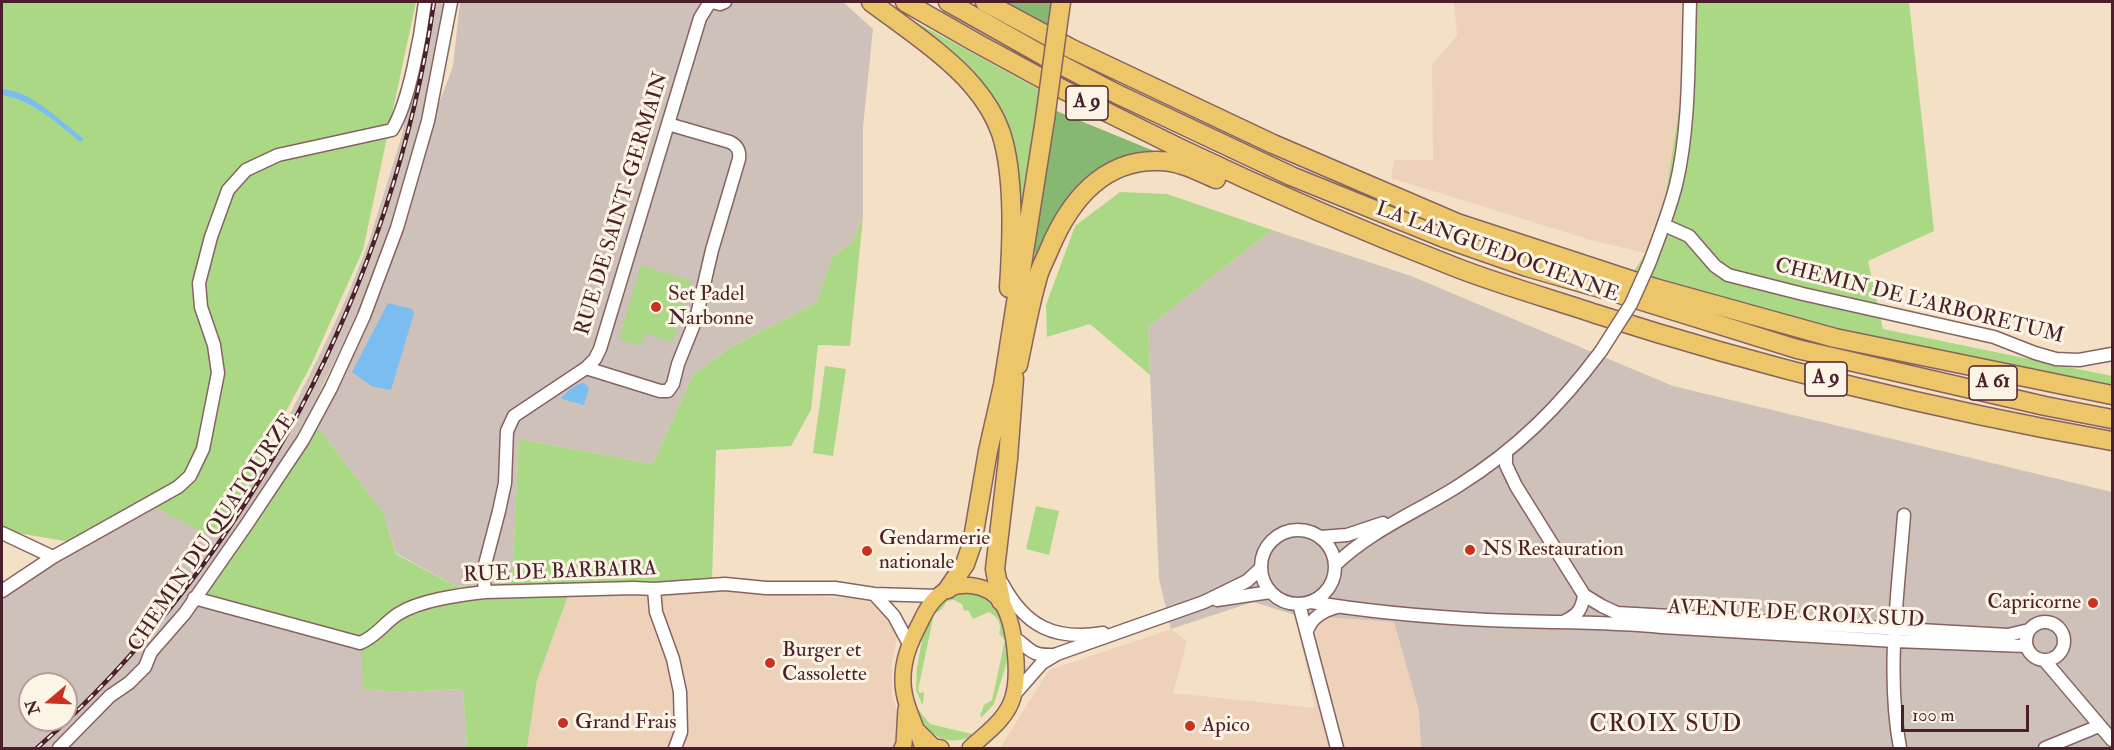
<!DOCTYPE html>
<html>
<head>
<meta charset="utf-8">
<style>
	body { margin:0 }
	#map { position:relative; width:2114px; height:750px; overflow:hidden; background:#f4e1c5; font-family:"IM FELL Double Pica",serif }
	canvas { display:block }
	.frame { position:absolute; inset:0; border:3px solid #4a1f2b; pointer-events:none }
	.north { position:absolute; left:18px; top:672px; width:60px; height:60px; box-sizing:border-box; background:#fcf5e5; border:2px solid #b59f9b; border-radius:50%; rotate:251deg; font-size:16px; font-weight:700; line-height:24px; text-align:center; color:#4a1f2b }
	.north::after { content:''; display:block; margin:auto; width:21px; height:27px; background:#c8321e; clip-path:polygon(50% 0,100% 100%,50% 72%,0 100%) }
	.scale { position:absolute; left:1901px; top:705px; width:128px; height:27px; box-sizing:border-box; border:3px solid #4a1f2b; border-top:0; padding-left:8px; font-size:18px; line-height:21px; white-space:nowrap; color:#4a1f2b; -webkit-text-stroke:4px #fcf5e5; paint-order:stroke }
</style>
</head>
<body>
<div id="map">
<canvas width="2114" height="750"></canvas>
<div class="frame"></div>
<div class="north">N</div>
<div class="scale">100 m</div>
</div>
<script>
const g = document.querySelector('canvas').getContext('2d');
g.lineJoin = 'round';
function paint(path, color) { g.fillStyle = color; g.fill(path, 'evenodd'); }
function stroke(path, color, width, dash) { g.strokeStyle = color; g.lineWidth = width; g.lineCap = dash ? 'butt' : 'round'; g.setLineDash(dash || []); g.stroke(path); }
function label(font, color, halo, rows, align = 'center') {
  g.font = font + ' "IM FELL Double Pica",serif'; g.lineWidth = 6; g.setLineDash([]); g.textBaseline = 'middle'; g.strokeStyle = halo; g.fillStyle = color; for (const [text, x, y, turn = 0] of rows) {
    g.save(); g.translate(x, y); g.rotate((+turn || 0) * Math.PI / 180); g.textAlign = isNaN(turn) ? turn : align; if (halo) g.strokeText(text, 0, 0); g.fillText(text, 0, 0); g.restore();
  }
}
const built = new Path2D(`
	M 1454,2 L 1696,2 L 1662,217 L 1646,253 L 1594,241 L 1391,178 L 1394,160 L 1433,160 L 1432,64 L 1457,36 Z
	M 712,581 L 738,592 L 852,598 L 872,603 L 886,614 L 897,637 L 892,663 L 892,695 L 899,717 L 898,740 L 894,748 L 527,748 L 537,680 L 572,585 Z
	M 1295,615 L 1394,622 L 1419,711 L 1421,748 L 1000,748 L 1049,670 L 1171,629 L 1187,641 L 1173,693 L 1315,708 Z`);
const industrial = new Path2D(`
	M 429,2 L 444,2 L 429,90 L 402,196 L 364,299 L 315,402 L 287,453 L 223,550 L 185,602 L 362,648 L 363,689 L 401,692 L 463,689 L 467,748 L 2,748 L 2,583 L 143,501 L 215,538 L 274,446 L 325,344 L 349,292 L 368,244 L 400,142 L 413,87 ZM 30,684 L 66,684 L 66,720 L 30,720 Z
	M 460,2 L 843,2 L 873,29 L 863,127 L 863,218 L 852,243 L 833,256 L 816,303 L 731,347 L 693,375 L 653,464 L 519,439 L 512,581 L 457,587 L 396,553 L 383,512 L 318,428 L 453,66 Z
	M 1272,230 L 1411,276 L 1673,386 L 2112,492 L 2112,748 L 1421,748 L 1419,711 L 1394,622 L 1295,615 L 1253,602 L 1171,629 L 1159,579 L 1148,327 Z`);
const green = new Path2D(`
	M 2,2 L 416,2 L 363,250 L 311,365 L 242,493 L 214,538 L 143,501 L 70,542 L 12,532 L 2,527 Z
	M 1696,2 L 1909,2 L 1934,231 L 1868,261 L 1883,329 L 2112,376 L 2112,400 L 1625,284 L 1646,253 L 1662,217 Z
	M 910,19 L 1040,90 L 1019,230 L 1004,132 L 906,21 Z
	M 1120,192 L 1167,194 L 1272,230 L 1148,327 L 1150,375 L 1090,324 L 1047,337 L 1046,305 L 1075,226 Z
	M 863,218 L 850,346 L 818,345 L 811,410 L 791,446 L 716,450 L 712,581 L 572,585 L 537,680 L 527,748 L 467,748 L 463,689 L 401,692 L 363,689 L 361,648 L 199,606 L 235,549 L 318,428 L 383,512 L 396,554 L 457,587 L 512,581 L 519,439 L 653,464 L 693,375 L 731,347 L 816,303 L 833,256 L 852,243 Z
	M 641,265 L 691,281 L 672,342 L 645,333 L 641,346 L 619,339 Z
	M 825,366 L 846,369 L 833,456 L 813,453 Z
	M 1036,506 L 1059,511 L 1049,555 L 1026,549 Z
	M 959,591 L 973,591 L 993,601 L 1007,629 L 1009,655 L 994,704 L 982,717 L 980,716 L 984,705 L 992,700 L 1005,640 L 999,634 C 1002,624 998,617 989,612 L 973,619 L 968,610 L 964,611 L 962,604 L 954,600 L 947,601 L 942,609 L 934,614 L 918,690 L 920,693 L 924,692 L 923,703 L 922,704 L 916,690 L 917,667 L 925,624 L 939,603 Z
	M 913,703 L 930,724 L 976,735 C 942,750 925,732 913,703 Z`);
const forest = new Path2D(`
	M 997,2 L 1053,2 L 1047,28 Z
	M 1054,110 L 1171,158 L 1112,166 L 1034,272 L 1035,237 Z`);
const water = new Path2D(`
	M 2,89 C 32,91 60,121 84,139 L 80,142 C 57,123 32,100 2,95 Z
	M 388,303 L 412,309 L 414,313 L 391,390 L 371,386 L 352,372 Z
	M 584,383 L 589,388 L 584,405 L 562,399 L 562,397 C 569,390 575,384 584,383 Z`);
const minor = new Path2D(`
	M 712,2 L 720,4 L 725,2
	M 1664,225 L 1689,236 L 1715,266 L 1728,275 L 1803,294 L 1994,337 L 2035,353 L 2056,359 L 2079,360 L 2112,354
	M 1649,264 C 1659,238 1669,212 1676,185 C 1690,126 1688,62 1690,2
	M 586,368 L 660,391 L 668,391 L 673,384 L 678,364 L 696,319 L 712,250 L 739,159 C 740,151 738,146 730,142 L 668,124
	M 1506,454 L 1506,465 L 1516,486 L 1584,595 L 1602,606 L 1617,613 L 2008,635 L 2029,630
	M1261 567a37 37 0 1 1 74 0a37 37 0 1 1-74 0Z
	M 2,533 L 53,557
	M 1320,537 L 1347,535 L 1383,523
	M 1335,565 C 1371,530 1417,512 1458,486 C 1517,449 1560,406 1601,351
	M 1002,583 C 1025,626 1054,641 1103,633
	M 654,589 L 656,612 L 673,659 L 680,692 L 681,732 L 675,748
	M 2,591 L 53,557 L 178,487 L 190,476 L 203,449 L 218,373 L 214,345 L 201,307 L 199,283 L 211,237 L 228,190 L 246,170 L 278,155 L 392,130 C 409,103 421,35 425,2
	M 485,592 L 483,572 L 499,511 L 505,483 L 507,431 L 514,416 L 586,368 L 595,359 L 600,349 L 700,18 L 710,2
	M 874,594 L 894,616 L 909,644
	M 194,598 L 360,643 C 377,636 384,623 398,614 C 420,600 459,595 485,592 L 634,588 L 654,589 L 725,584 L 766,588 L 835,588 L 874,594 L 938,596
	M 1217,600 L 1270,592
	M 1311,602 C 1369,612 1429,617 1488,620 C 1546,623 1604,621 1662,627 L 1895,641 L 2026,646
	M 1299,604 L 1337,748
	M 1565,621 C 1578,615 1582,609 1584,595
	M2026 641a19 19 0 1 1 38 0a19 19 0 1 1-38 0Z
	M 1307,631 C 1312,617 1323,611 1337,607
	M 1014,638 C 1031,648 1029,656 1053,655
	M 2045,661 L 2112,740
	M 1013,696 L 1042,663 L 1057,654 L 1204,602 L 1247,581 L 1260,569
	M 59,748 L 110,696 L 129,683 L 145,667 L 151,652 L 185,613 L 247,524 L 303,440 L 331,388 L 364,316 L 397,228 L 428,121 L 451,2
	M 1900,748 C 1886,673 1898,592 1904,515
	M 2045,748 L 2099,726`);
const major = new Path2D(`
	M 919,732 L 934,747 L 941,748
	M 902,748 L 904,744 L 906,709
	M 923,748 C 917,727 904,706 903,683 C 902,661 910,642 920,623 C 924,614 930,603 938,596 C 956,579 988,583 1002,603 C 1015,623 1020,674 1013,697 C 1007,719 986,733 970,748`);
const highway = new Path2D(`
	M 871,2 C 903,26 948,56 973,86 C 985,100 995,116 1001,133 C 1015,176 1012,242 1009,288
	M 905,2 C 1082,106 1268,195 1460,269 C 1505,286 1551,299 1596,314 C 1765,368 1938,410 2112,441
	M 948,2 L 1044,56 L 1117,94 L 1291,176 L 1444,238 L 1527,267 L 1607,290 L 1797,349 L 2045,406 L 2112,419
	M 985,2 L 1072,49 L 1273,144 L 1457,223 L 1655,288 L 1835,338 L 2112,395
	M 1058,23 L 1061,2
	M 1018,365 C 1024,337 1029,308 1037,280 C 1039,270 1045,260 1049,250 C 1069,202 1103,159 1159,161 C 1179,161 1198,171 1216,179
	M 948,589 L 965,564 L 972,544 L 988,451 L 1003,385 L 1045,119
	M 1001,601 L 995,569 L 1008,459 L 1014,378`);
const rail = new Path2D(`
	M 37,748 C 249,561 394,281 434,2`);
const minorBridge = new Path2D(`
	M 1601,351 L 1631,304 L 1649,264`);
const highwayBridge = new Path2D(`
	M 1045,119 L 1058,23`);
const markers = [
	[656,307,6,"#c8321e"],
	[1470,550,6,"#c8321e"],
	[867,551,6,"#c8321e"],
	[2093,603,6,"#c8321e"],
	[770,663,6,"#c8321e"],
	[563,723,6,"#c8321e"],
	[1190,726,6,"#c8321e"]
];
const shields = [
	[1087,103,42],
	[1826,379,42],
	[1993,383,48]
];
const shieldNames = [
	["A 9",1087,103],
	["A 9",1826,379],
	["A 61",1993,383]
];
const streetNames = [
	["RUE DE SAINT-GERMAIN",623,204,-73],
	["LA LANGUEDOCIENNE",1497,253,20],
	["CHEMIN DE L'ARBORETUM",1919,302,14],
	["CHEMIN DU QUATOURZE",213,533,-56],
	["RUE DE BARBAIRA",560,573,-2],
	["AVENUE DE CROIX SUD",1796,615,3]
];
const poiNames = [
	["Set Padel",668,295],
	["Narbonne",668,319],
	["Gendarmerie",879,539],
	["nationale",879,563],
	["NS Restauration",1482,550],
	["Capricorne",2081,603,"right"],
	["Burger et",782,651],
	["Cassolette",782,675],
	["Grand Frais",575,723],
	["Apico",1202,726]
];
const quarterNames = [
	["CROIX SUD",1666,726]
];
paint(built, '#edd1b9');
paint(industrial, '#cec1b9');
paint(green, '#aad885');
paint(forest, '#87b872');
paint(water, '#7cbdf1');
stroke(minor, '#866361', 15);
stroke(major, '#866361', 18);
stroke(highway, '#866361', 21);
stroke(minor, '#fff', 12);
stroke(major, '#ecc669', 15);
stroke(highway, '#ecc669', 18);
stroke(rail, '#4a1f2b', 4.5);
stroke(rail, '#fcf5e5', 2, [7]);
stroke(minorBridge, '#866361', 15, []);
stroke(highwayBridge, '#866361', 21, []);
stroke(minorBridge, '#fff', 12);
stroke(highwayBridge, '#ecc669', 18);
for (const [x, y, r, color] of markers) { const dot = new Path2D(); dot.arc(x, y, r, 0, 2 * Math.PI); g.fillStyle = color; g.fill(dot); stroke(dot, '#fcf5e5', 2); }
for (const [x, y, w] of shields) { const box = new Path2D(); box.roundRect(x - w / 2, y - 17, w, 34, 4.5); g.fillStyle = '#fcf5e5'; g.fill(box); stroke(box, '#4a1f2b', 1.5); }
label('bold 20px', '#4a1f2b', null, shieldNames);
label('21px', '#4a1f2b', '#fcf5e5', streetNames);
label('21px', '#4a1f2b', '#fcf5e5', poiNames, 'left');
g.letterSpacing = '1.5px';
label('24px', '#4a1f2b', '#fcf5e5', quarterNames);
g.letterSpacing = '0px';
</script>
</body>
</html>
